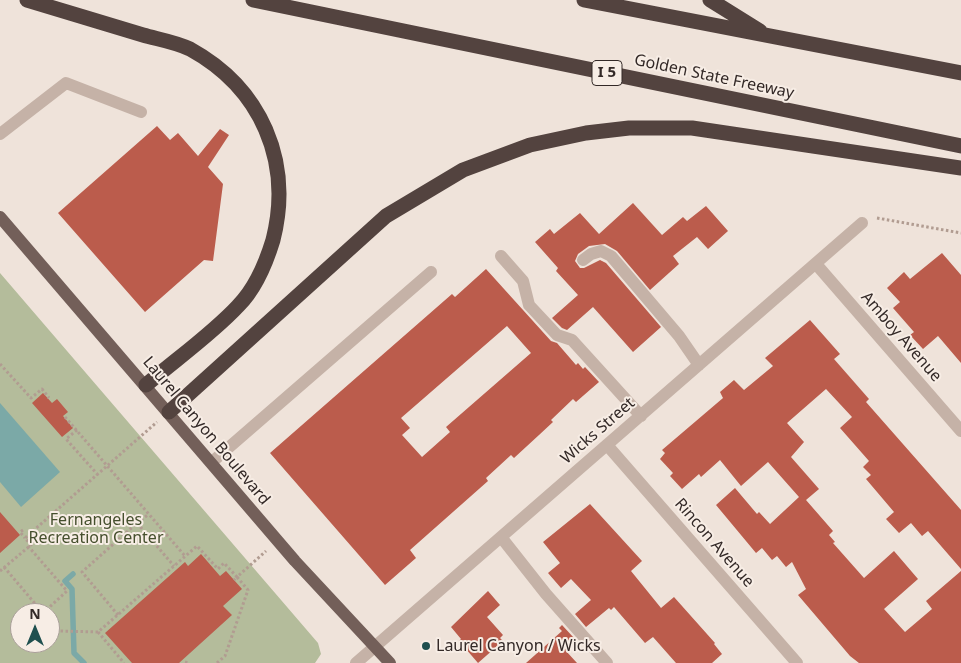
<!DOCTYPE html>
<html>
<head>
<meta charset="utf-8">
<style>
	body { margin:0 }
	#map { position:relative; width:961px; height:663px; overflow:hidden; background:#efe3da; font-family:"Noto Sans",sans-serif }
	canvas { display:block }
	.north { position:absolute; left:10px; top:603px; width:50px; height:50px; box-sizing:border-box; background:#f7ede5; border:1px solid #a99f99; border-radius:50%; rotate:0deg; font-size:14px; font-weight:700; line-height:20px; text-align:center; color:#332927 }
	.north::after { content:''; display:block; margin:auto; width:18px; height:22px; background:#20504f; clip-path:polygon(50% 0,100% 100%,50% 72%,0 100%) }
</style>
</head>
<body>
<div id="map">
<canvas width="961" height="663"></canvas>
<div class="north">N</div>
</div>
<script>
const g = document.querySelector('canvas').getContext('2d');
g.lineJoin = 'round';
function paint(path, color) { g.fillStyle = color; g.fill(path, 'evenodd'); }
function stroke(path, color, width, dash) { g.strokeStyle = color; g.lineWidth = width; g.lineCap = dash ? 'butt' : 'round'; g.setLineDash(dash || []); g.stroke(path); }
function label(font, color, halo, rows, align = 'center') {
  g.font = font + ' "Noto Sans",sans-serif'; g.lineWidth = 4; g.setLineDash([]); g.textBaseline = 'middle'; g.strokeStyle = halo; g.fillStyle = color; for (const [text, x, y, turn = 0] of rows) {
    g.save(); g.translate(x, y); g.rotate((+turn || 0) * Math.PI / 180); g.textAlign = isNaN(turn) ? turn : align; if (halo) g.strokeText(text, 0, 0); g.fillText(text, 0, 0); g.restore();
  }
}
const green = new Path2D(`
	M 0,273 L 318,643 L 321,654 L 315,663 L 0,663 ZM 20,613 L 50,613 L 50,643 L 20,643 Z`);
const water = new Path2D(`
	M 0,403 L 60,472 L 21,507 L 0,482 Z`);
const stream = new Path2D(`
	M 73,574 L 65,581 L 72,589 L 74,653 L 84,663`);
const building = new Path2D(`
	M 157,126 L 170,140 L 178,133 L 198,156 L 220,129 L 229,135 L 208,167 L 223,184 L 213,261 L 204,260 L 145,312 L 58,213 Z
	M 633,203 L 662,235 L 683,217 L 687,221 L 706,206 L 728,231 L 708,249 L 697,237 L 673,256 L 679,264 L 650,290 L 617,251 L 605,244 L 589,246 L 578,254 L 575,261 L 580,268 L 584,268 L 600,260 L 606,263 L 661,327 L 633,352 L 593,307 L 567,330 L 562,328 L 552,318 L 578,295 L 556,271 L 558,268 L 535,242 L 550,229 L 554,234 L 580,213 L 599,234 Z
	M 942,253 L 961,275 L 961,363 L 938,336 L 923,349 L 910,335 L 914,332 L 893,308 L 900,302 L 887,288 L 904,272 L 910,279 Z
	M 486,269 L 551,341 L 557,343 L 576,365 L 578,363 L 583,369 L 585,367 L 599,382 L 576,402 L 573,399 L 551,420 L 553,422 L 539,435 L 514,458 L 511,455 L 486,478 L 488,481 L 410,550 L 416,558 L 385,585 L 270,453 L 452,294 L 455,297 ZM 507,326 L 531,353 L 446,427 L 450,432 L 422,457 L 402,435 L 410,428 L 401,418 Z
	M 810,320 L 840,354 L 834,359 L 869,399 L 866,402 L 961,510 L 961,569 L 928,531 L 922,536 L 911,523 L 899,533 L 886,519 L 894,512 L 866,479 L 871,475 L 863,467 L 869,461 L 840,428 L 852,417 L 826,389 L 787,423 L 804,442 L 791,457 L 819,489 L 806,500 L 833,531 L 829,535 L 835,542 L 833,543 L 864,578 L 894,551 L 918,579 L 884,609 L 905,632 L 932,609 L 926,601 L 961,571 L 961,663 L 859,663 L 850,656 L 798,595 L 806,589 L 792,562 L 786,567 L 777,556 L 772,560 L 762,548 L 756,553 L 716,505 L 735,488 L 757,514 L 759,512 L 770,524 L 799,497 L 768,462 L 741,486 L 720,460 L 701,477 L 699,474 L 682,489 L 670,476 L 673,473 L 660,459 L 665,453 L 662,450 L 723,398 L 720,392 L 734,380 L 744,390 L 773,366 L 765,358 Z
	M 43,393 L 52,403 L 57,399 L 68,412 L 63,416 L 73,428 L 62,437 L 32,403 Z
	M 590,504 L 642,561 L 631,571 L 661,608 L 674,597 L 715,643 L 714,644 L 722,654 L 712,663 L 676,663 L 653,637 L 645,643 L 614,607 L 611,610 L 609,608 L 586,627 L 575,614 L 591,600 L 571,579 L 561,588 L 548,573 L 560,563 L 543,542 Z
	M 0,512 L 20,535 L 0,553 Z
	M 201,554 L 220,576 L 226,571 L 242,589 L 223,606 L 232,615 L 179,663 L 132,663 L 105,633 L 185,562 L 188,566 Z
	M 488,591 L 500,605 L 487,617 L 503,635 L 500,638 L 503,641 L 478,663 L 459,641 L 461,639 L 451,627 Z
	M 562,625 L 574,638 L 571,640 L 574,644 L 566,651 L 577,663 L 526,663 L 562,631 L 559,628 Z`);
const path = new Path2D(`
	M 877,218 L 961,233
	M 0,364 L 31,398 L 42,389 L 49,398
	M 65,417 L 185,556
	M 77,430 L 66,439 L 98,475
	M 137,523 L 149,514
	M 23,530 L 20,532 L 25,538
	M 28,546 L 67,591 L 43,613
	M 4,567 L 43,613
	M 0,571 L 31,545 L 25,538 L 157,422
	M 118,615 L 82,572 L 137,523 L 174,566
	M 50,621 L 59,631 L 98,632 L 197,546 L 218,569 L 224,563 L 237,577 L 266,551
	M 98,632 L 124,663
	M 185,662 L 189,663
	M 217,663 L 225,656 L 248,590 L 237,577 L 234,580`);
const minor = new Path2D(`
	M 0,134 L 66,83 L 141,112
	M 501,256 L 523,281 L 529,305 L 557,335 L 572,340 L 641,416
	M 583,260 L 591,254 L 601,251 L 611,256 L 679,336 L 699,365
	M 816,264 L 961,431
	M 607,445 L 797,663
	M 212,462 L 431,272
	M 501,537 L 546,594 L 607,663
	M 356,663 L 862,223`);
const major = new Path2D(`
	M 0,217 L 295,561 L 390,663`);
const highway = new Path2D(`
	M 27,0 C 66,12 104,23 143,35 C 157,39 176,42 190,49 C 261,88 293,161 273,240 C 266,263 255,289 238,306 C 212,334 175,360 146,385
	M 253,0 L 961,146
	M 584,0 L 961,73
	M 710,0 L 760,31
	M 169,412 L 386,216 L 463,170 L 530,145 L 586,133 L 629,128 L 692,128 L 961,168`);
const markers = [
	[426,646,5,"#20504f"]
];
const shields = [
	[607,73,30]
];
const shieldNames = [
	["I 5",607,73]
];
const streetNames = [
	["Golden State Freeway",714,77,12],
	["Amboy Avenue",901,337,49],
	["Laurel Canyon Boulevard",206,431,50],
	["Wicks Street",598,431,-41],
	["Rincon Avenue",714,543,49]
];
const parkNames = [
	["Fernangeles",96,520],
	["Recreation Center",96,538]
];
const poiNames = [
	["Laurel Canyon / Wicks",436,646]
];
paint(green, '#b4bc9b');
paint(water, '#7ba9a7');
stroke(stream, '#7ba9a7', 5.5);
paint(building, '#bb5c4c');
stroke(path, '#b19c91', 3, [2.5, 2.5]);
stroke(minor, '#c5b2a7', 12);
stroke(major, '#735f59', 12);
stroke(highway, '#53433f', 15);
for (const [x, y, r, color] of markers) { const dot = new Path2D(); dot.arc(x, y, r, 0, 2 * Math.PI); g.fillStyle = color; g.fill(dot); stroke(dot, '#f7ede5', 2); }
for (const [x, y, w] of shields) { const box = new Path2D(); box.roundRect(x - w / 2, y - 12.5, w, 25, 4); g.fillStyle = '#f7ede5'; g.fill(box); stroke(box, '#332927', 1); }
label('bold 15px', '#332927', null, shieldNames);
label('16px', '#332927', '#f7ede5', streetNames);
label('16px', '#454f2d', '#f7ede5', parkNames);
label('16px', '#332927', '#f7ede5', poiNames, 'left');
</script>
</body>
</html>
